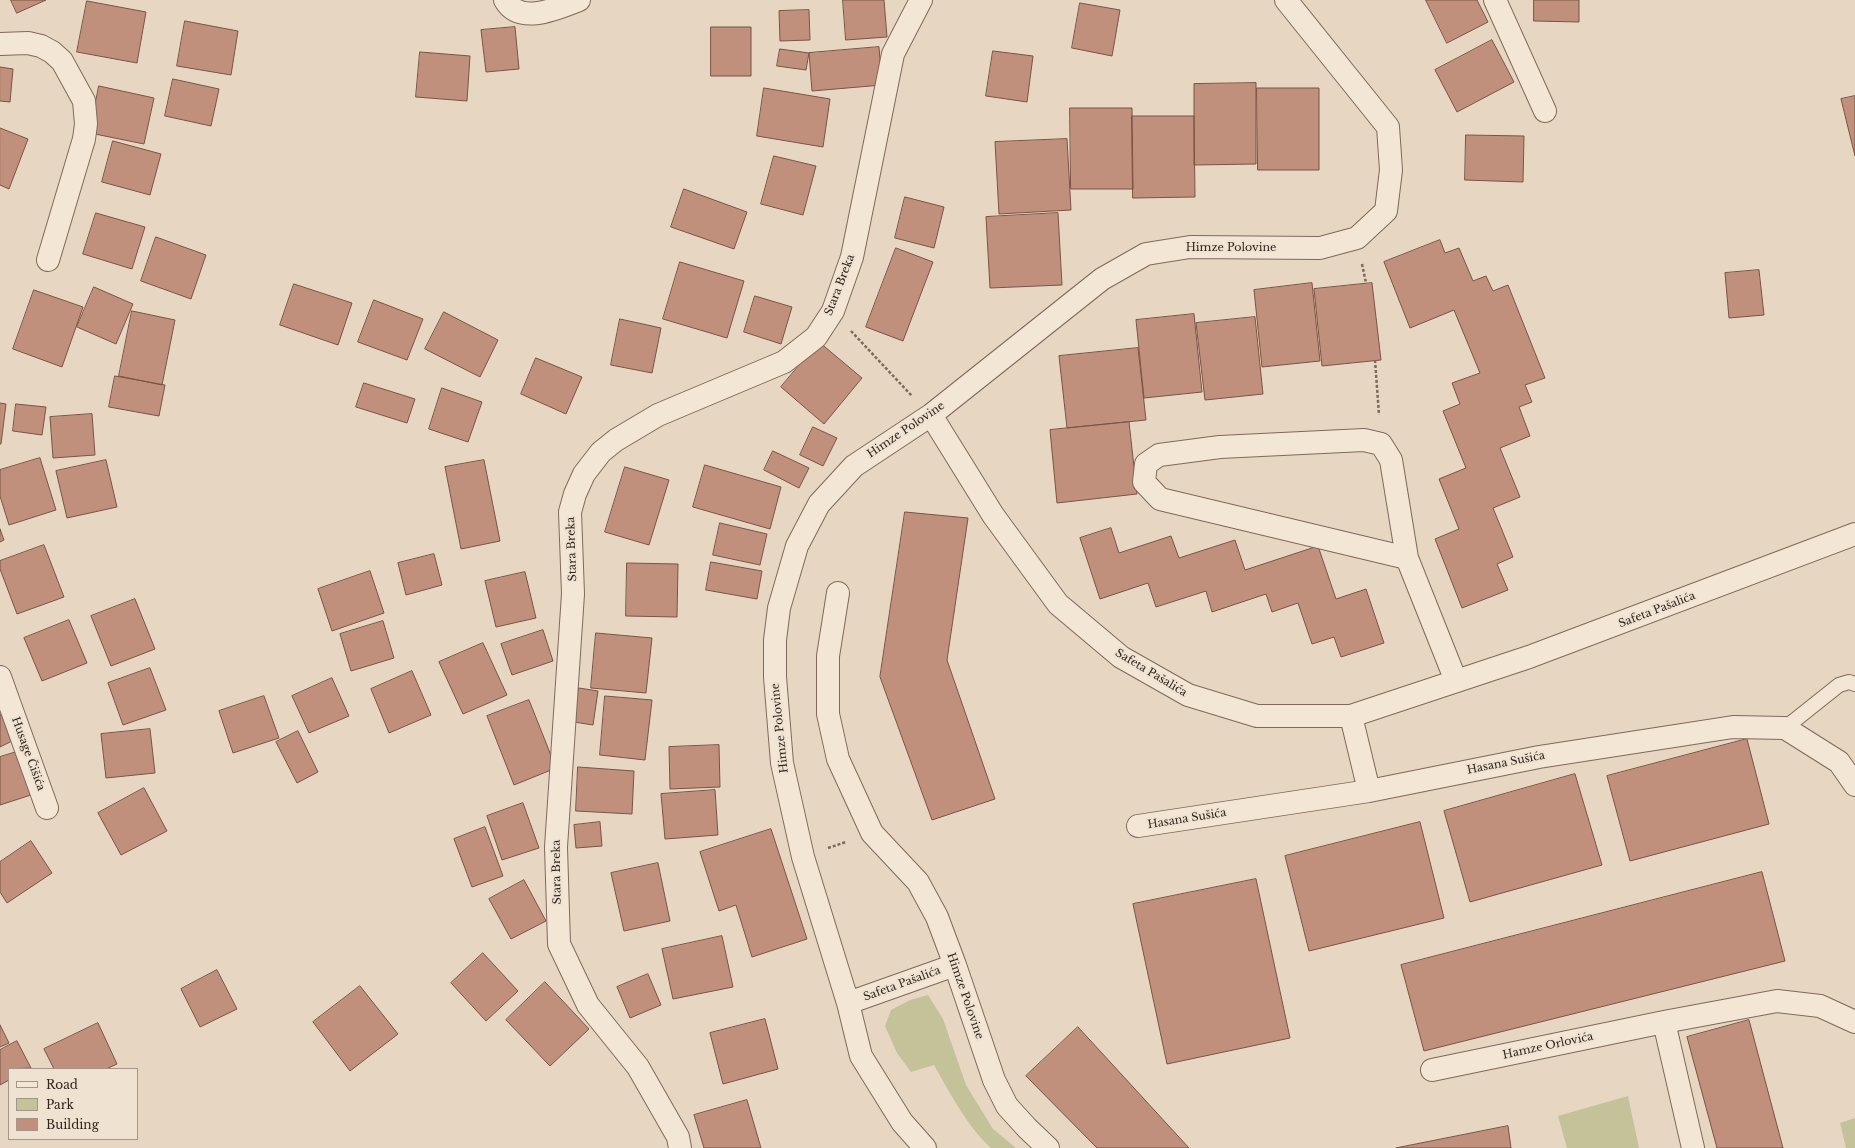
<!DOCTYPE html>
<html>
<head>
<meta charset="utf-8">
<style>
	body { margin:0 }
	#map { position:relative; width:1855px; height:1148px; overflow:hidden; background:#e7d7c2; font-family:"Libre Baskerville",serif }
	canvas { display:block }
	.legend { position:absolute; left:8px; top:1068px; width:130px; height:72px; box-sizing:border-box; background:#f0e2d1; border:1px solid #a39689; margin:0; padding:5px 7px; list-style:none; font-size:12px; color:#30241e }
	.legend li { display:flex; align-items:center; gap:8px; height:20px }
	.legend b { width:20px; border:1px solid #a39689 }
</style>
</head>
<body>
<div id="map">
<canvas width="1855" height="1148"></canvas>
<ul class="legend">
<li><b style="height:5px;background:#f3e6d4"></b>Road</li>
<li><b style="height:11px;background:#c3c298"></b>Park</li>
<li><b style="height:11px;background:#c0907d"></b>Building</li>
</ul>
</div>
<script>
const g = document.querySelector('canvas').getContext('2d');
g.lineJoin = 'round';
function paint(path, color) { g.fillStyle = color; g.fill(path, 'evenodd'); }
function stroke(path, color, width, dash) { g.strokeStyle = color; g.lineWidth = width; g.lineCap = dash ? 'butt' : 'round'; g.setLineDash(dash || []); g.stroke(path); }
function label(font, color, halo, rows, align = 'center') {
  g.font = font + ' "Libre Baskerville",serif'; g.lineWidth = 4; g.setLineDash([]); g.textBaseline = 'middle'; g.strokeStyle = halo; g.fillStyle = color; for (const [text, x, y, turn = 0] of rows) {
    g.save(); g.translate(x, y); g.rotate((+turn || 0) * Math.PI / 180); g.textAlign = isNaN(turn) ? turn : align; if (halo) g.strokeText(text, 0, 0); g.fillText(text, 0, 0); g.restore();
  }
}
const green = new Path2D(`
	M 928,995 L 943,1019 L 966,1085 L 993,1129 L 1016,1148 L 991,1148 C 967,1126 950,1093 934,1065 L 911,1072 L 897,1053 L 885,1026 L 891,1010 L 910,1000 Z
	M 1628,1096 L 1639,1148 L 1567,1148 L 1558,1116 Z
	M 1855,1118 L 1855,1148 L 1846,1148 L 1840,1123 Z`);
const building = new Path2D(`
	M 11,0 L 46,0 L 17,13 Z
	M 843,0 L 884,0 L 887,37 L 846,40 Z
	M 1426,0 L 1477,0 L 1488,22 L 1447,43 Z
	M 1534,0 L 1579,0 L 1579,22 L 1534,21 Z
	M 87,1 L 146,12 L 137,63 L 77,52 Z
	M 1080,3 L 1120,10 L 1112,56 L 1072,48 Z
	M 809,10 L 810,40 L 780,41 L 779,11 Z
	M 185,21 L 238,31 L 231,75 L 177,66 Z
	M 515,27 L 519,69 L 486,72 L 481,30 Z
	M 711,27 L 751,27 L 751,76 L 711,76 Z
	M 1492,40 L 1514,82 L 1457,112 L 1435,70 Z
	M 879,47 L 882,85 L 812,91 L 809,53 Z
	M 780,49 L 809,53 L 806,70 L 777,66 Z
	M 993,51 L 1033,56 L 1027,102 L 986,96 Z
	M 420,52 L 470,56 L 467,101 L 416,97 Z
	M 0,67 L 13,69 L 10,102 L 0,101 Z
	M 173,79 L 219,89 L 211,126 L 165,116 Z
	M 1256,83 L 1256,164 L 1194,165 L 1194,84 Z
	M 99,86 L 154,98 L 144,144 L 90,133 Z
	M 764,88 L 830,99 L 823,147 L 757,136 Z
	M 1257,88 L 1319,88 L 1319,170 L 1258,170 Z
	M 1855,96 L 1855,156 L 1841,99 Z
	M 1070,108 L 1132,108 L 1133,189 L 1071,189 Z
	M 1132,116 L 1194,116 L 1195,197 L 1133,198 Z
	M 0,128 L 28,139 L 9,189 L 0,185 Z
	M 1466,135 L 1524,136 L 1523,182 L 1465,180 Z
	M 1067,139 L 1071,210 L 999,214 L 995,142 Z
	M 113,141 L 161,154 L 150,195 L 102,182 Z
	M 774,156 L 816,166 L 803,215 L 761,204 Z
	M 684,189 L 747,212 L 734,249 L 671,227 Z
	M 905,197 L 944,207 L 934,248 L 895,238 Z
	M 96,213 L 145,227 L 132,269 L 83,254 Z
	M 1058,213 L 1062,285 L 990,288 L 986,217 Z
	M 156,237 L 206,255 L 191,299 L 141,281 Z
	M 1440,240 L 1445,253 L 1459,248 L 1473,281 L 1486,276 L 1493,291 L 1508,285 L 1545,378 L 1525,385 L 1532,402 L 1519,407 L 1530,436 L 1500,448 L 1520,497 L 1493,508 L 1513,557 L 1497,564 L 1508,590 L 1462,608 L 1435,539 L 1459,529 L 1439,479 L 1466,468 L 1443,411 L 1460,404 L 1452,383 L 1480,373 L 1454,310 L 1410,328 L 1384,262 Z
	M 896,248 L 933,262 L 903,341 L 866,327 Z
	M 680,262 L 744,281 L 727,338 L 663,319 Z
	M 1759,270 L 1764,315 L 1729,318 L 1725,273 Z
	M 1312,283 L 1320,361 L 1262,367 L 1254,290 Z
	M 1372,283 L 1381,360 L 1322,366 L 1314,289 Z
	M 294,284 L 352,303 L 338,345 L 280,325 Z
	M 94,287 L 133,304 L 116,344 L 77,327 Z
	M 34,290 L 83,307 L 62,367 L 13,349 Z
	M 755,296 L 792,307 L 781,344 L 744,332 Z
	M 374,300 L 423,319 L 407,360 L 358,342 Z
	M 132,311 L 175,320 L 162,385 L 119,376 Z
	M 444,312 L 498,340 L 480,377 L 425,349 Z
	M 1194,314 L 1202,392 L 1144,398 L 1136,320 Z
	M 1255,317 L 1263,394 L 1205,400 L 1196,323 Z
	M 620,319 L 661,328 L 652,373 L 611,365 Z
	M 819,342 L 862,378 L 824,424 L 781,387 Z
	M 1138,348 L 1146,420 L 1067,428 L 1059,356 Z
	M 536,358 L 582,377 L 566,414 L 521,394 Z
	M 115,376 L 165,385 L 159,416 L 109,407 Z
	M 364,383 L 415,399 L 407,423 L 356,407 Z
	M 442,388 L 482,402 L 468,442 L 429,429 Z
	M 0,403 L 6,404 L 1,444 L 0,444 Z
	M 16,404 L 46,407 L 42,435 L 13,431 Z
	M 92,414 L 95,455 L 53,458 L 50,417 Z
	M 1129,422 L 1137,494 L 1057,503 L 1050,430 Z
	M 813,427 L 837,438 L 823,466 L 800,455 Z
	M 773,451 L 809,468 L 799,488 L 764,470 Z
	M 40,458 L 56,510 L 9,525 L 0,496 L 0,470 Z
	M 106,460 L 117,507 L 67,518 L 56,471 Z
	M 484,460 L 500,541 L 461,549 L 445,467 Z
	M 705,465 L 781,487 L 770,529 L 693,507 Z
	M 625,467 L 669,480 L 649,545 L 605,532 Z
	M 905,512 L 968,518 L 947,660 L 995,799 L 932,820 L 880,677 Z
	M 720,523 L 767,534 L 760,565 L 713,555 Z
	M 1111,528 L 1119,553 L 1171,536 L 1179,558 L 1235,540 L 1245,570 L 1318,546 L 1336,599 L 1366,589 L 1384,643 L 1341,657 L 1334,637 L 1312,644 L 1298,603 L 1272,612 L 1266,594 L 1212,612 L 1206,591 L 1156,607 L 1148,583 L 1100,599 L 1080,538 Z
	M 0,529 L 4,540 L 0,542 Z
	M 44,545 L 64,597 L 17,614 L 0,569 L 0,561 Z
	M 434,554 L 442,585 L 406,595 L 398,563 Z
	M 711,562 L 762,571 L 757,599 L 706,590 Z
	M 627,563 L 678,564 L 677,617 L 626,616 Z
	M 370,571 L 384,613 L 332,631 L 318,589 Z
	M 525,572 L 536,618 L 496,627 L 485,581 Z
	M 135,599 L 155,649 L 111,666 L 91,616 Z
	M 69,620 L 87,663 L 42,681 L 24,638 Z
	M 383,621 L 394,658 L 351,671 L 340,634 Z
	M 543,630 L 553,661 L 512,675 L 501,644 Z
	M 596,633 L 652,638 L 646,693 L 591,688 Z
	M 483,643 L 507,695 L 463,714 L 439,662 Z
	M 150,668 L 166,710 L 123,725 L 108,683 Z
	M 412,671 L 431,715 L 389,733 L 371,689 Z
	M 332,678 L 349,716 L 309,733 L 292,696 Z
	M 579,688 L 598,691 L 593,725 L 574,722 Z
	M 264,696 L 279,738 L 233,753 L 219,711 Z
	M 605,696 L 652,700 L 645,760 L 600,755 Z
	M 529,700 L 556,768 L 514,785 L 487,716 Z
	M 4,713 L 16,739 L 0,747 L 0,715 Z
	M 150,729 L 155,773 L 106,778 L 101,734 Z
	M 298,731 L 318,772 L 297,783 L 276,742 Z
	M 1747,739 L 1769,824 L 1630,861 L 1607,776 Z
	M 719,745 L 720,787 L 670,789 L 669,747 Z
	M 23,750 L 37,793 L 0,805 L 0,757 Z
	M 578,767 L 634,771 L 632,814 L 576,811 Z
	M 1575,774 L 1602,865 L 1470,902 L 1444,811 Z
	M 144,788 L 167,831 L 121,855 L 98,813 Z
	M 715,790 L 718,835 L 665,839 L 661,794 Z
	M 523,803 L 539,848 L 502,860 L 487,816 Z
	M 600,822 L 602,846 L 576,848 L 574,825 Z
	M 1420,822 L 1444,918 L 1309,951 L 1285,856 Z
	M 485,827 L 503,876 L 472,887 L 454,839 Z
	M 771,829 L 807,939 L 752,957 L 736,905 L 719,911 L 700,852 Z
	M 31,841 L 52,873 L 7,903 L 0,892 L 0,862 Z
	M 658,863 L 670,921 L 624,931 L 611,873 Z
	M 1762,872 L 1785,961 L 1424,1051 L 1401,965 Z
	M 1256,879 L 1290,1038 L 1167,1064 L 1133,904 Z
	M 524,880 L 546,921 L 511,939 L 489,899 Z
	M 722,936 L 733,987 L 673,999 L 662,949 Z
	M 483,953 L 518,991 L 486,1021 L 451,983 Z
	M 217,970 L 237,1009 L 200,1027 L 181,989 Z
	M 648,974 L 661,1005 L 630,1018 L 617,987 Z
	M 545,982 L 589,1029 L 550,1066 L 506,1020 Z
	M 360,986 L 398,1034 L 350,1071 L 313,1022 Z
	M 765,1019 L 778,1069 L 723,1084 L 710,1033 Z
	M 1749,1020 L 1783,1148 L 1717,1148 L 1687,1037 Z
	M 98,1023 L 117,1064 L 106,1069 L 54,1069 L 44,1049 Z
	M 0,1025 L 9,1043 L 0,1047 Z
	M 1078,1027 L 1189,1148 L 1097,1148 L 1026,1076 Z
	M 17,1041 L 31,1068 L 9,1069 L 9,1080 L 0,1085 L 0,1050 Z
	M 747,1100 L 761,1148 L 704,1148 L 694,1115 Z
	M 1508,1126 L 1511,1148 L 1396,1148 Z`);
const path = new Path2D(`
	M 1362,264 L 1366,283
	M 851,331 L 912,396
	M 1375,360 L 1379,415
	M 828,848 L 846,842`);
const service = new Path2D(`
	M 1785,728 L 1839,685 L 1849,682 L 1855,684`);
const minor = new Path2D(`
	M 505,0 C 520,26 558,8 579,0
	M 1495,0 L 1545,111
	M 0,44 L 28,43 L 41,46 L 52,52 L 62,61 L 84,101 L 86,124 L 84,139 L 48,260
	M 931,415 L 993,515 L 1058,604 L 1121,657 L 1188,695 L 1257,716 L 1351,716 L 1529,657 L 1855,534
	M 1407,558 L 1160,499 L 1144,482 L 1146,464 L 1159,455 L 1220,447 L 1364,440 L 1381,444 L 1391,460 L 1407,558 L 1456,681
	M 838,593 L 828,656 L 828,714 L 838,759 L 872,833 L 918,882 L 937,917 L 955,965 L 994,1080 L 1007,1106 L 1027,1128 L 1048,1148
	M 0,677 L 47,808
	M 1351,716 L 1369,791
	M 1138,826 L 1369,791 L 1539,757 L 1733,727 L 1785,728 L 1839,762 L 1855,785
	M 848,1003 L 955,965
	M 1664,1022 L 1693,1148
	M 1432,1070 L 1664,1022 L 1777,1001 L 1820,1006 L 1855,1022
	M 680,1148 L 678,1137 L 638,1067 L 588,1005 L 559,944 L 556,847 L 573,594 L 570,512 L 575,494 L 584,474 L 601,452 L 616,440 L 658,415 L 784,362 L 816,337 L 833,311 L 852,257 L 893,54 L 921,0
	M 925,1148 L 902,1122 L 861,1056 L 848,1003 L 803,857 L 782,763 L 775,677 L 775,640 L 779,608 L 797,546 L 819,504 L 854,466 L 931,415 L 1102,279 L 1146,254 L 1190,247 L 1320,248 L 1357,238 L 1386,211 L 1391,170 L 1388,127 L 1286,0`);
const streetNames = [
	["Himze Polovine",1231,248],
	["Stara Breka",840,285,-69],
	["Himze Polovine",906,430,-34],
	["Stara Breka",572,549,-92],
	["Safeta Pašalića",1657,610,-21],
	["Safeta Pašalića",1151,673,31],
	["Himze Polovine",780,728,-96],
	["Husage Čišića",28,754,70],
	["Hasana Sušića",1506,763,-11],
	["Hasana Sušića",1187,819,-9],
	["Stara Breka",557,872,-91],
	["Safeta Pašalića",902,984,-20],
	["Himze Polovine",965,996,71],
	["Hamze Orlovića",1548,1046,-12]
];
paint(green, '#c3c298');
paint(building, '#c0907d');
stroke(building, '#7a5345', 1);
stroke(service, '#7e695c', 16);
stroke(minor, '#7e695c', 24);
stroke(path, '#7e695c', 2.5, [3, 2]);
stroke(service, '#f3e6d4', 14);
stroke(minor, '#f3e6d4', 22);
label('11px', '#30241e', '#f0e2d1', streetNames);
</script>
</body>
</html>
